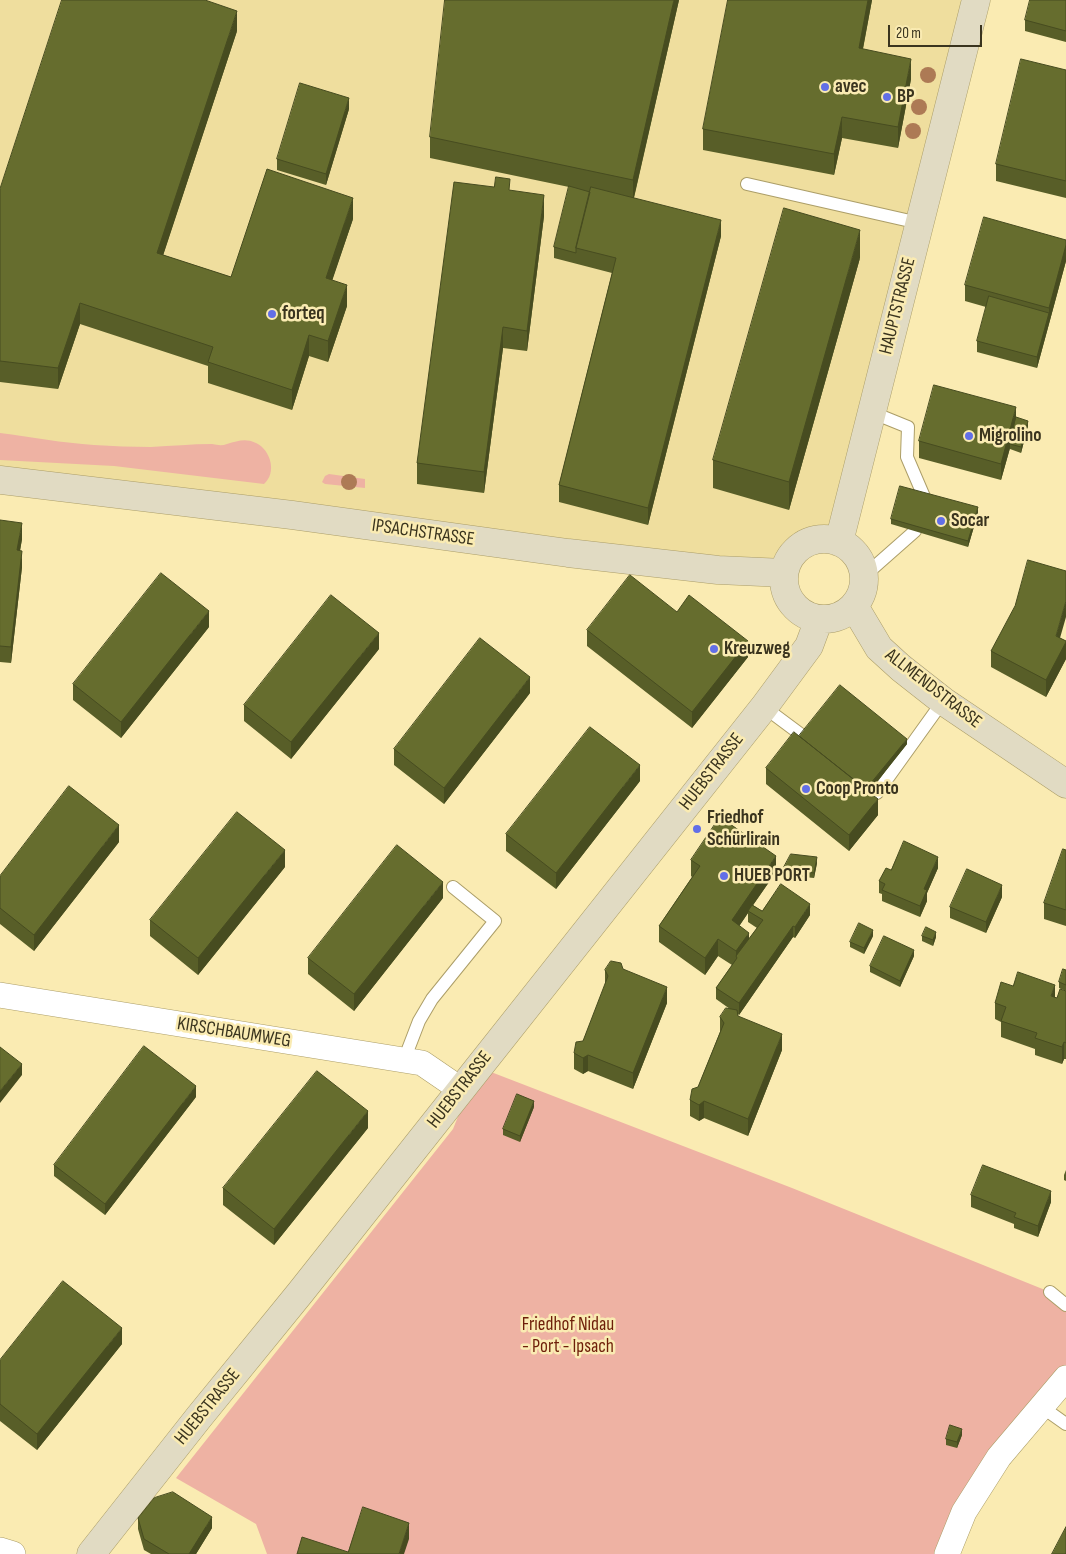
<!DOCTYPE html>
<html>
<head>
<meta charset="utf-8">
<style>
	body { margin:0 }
	#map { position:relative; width:1066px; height:1554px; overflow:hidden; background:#faebb2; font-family:"Sofia Sans Condensed",sans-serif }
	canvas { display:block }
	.scale { position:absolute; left:888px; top:25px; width:94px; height:22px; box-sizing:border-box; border:2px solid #3a341e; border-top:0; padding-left:6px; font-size:15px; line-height:18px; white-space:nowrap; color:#3a341e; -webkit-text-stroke:4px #faebb2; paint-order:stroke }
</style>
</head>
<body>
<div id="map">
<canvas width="1066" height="1554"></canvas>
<div class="scale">20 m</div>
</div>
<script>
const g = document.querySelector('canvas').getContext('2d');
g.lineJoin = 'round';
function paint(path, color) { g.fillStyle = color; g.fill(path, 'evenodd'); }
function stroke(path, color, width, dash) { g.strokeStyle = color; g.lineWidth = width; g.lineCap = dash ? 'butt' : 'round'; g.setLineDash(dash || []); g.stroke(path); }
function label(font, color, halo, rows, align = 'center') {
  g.font = font + ' "Sofia Sans Condensed",sans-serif'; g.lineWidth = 5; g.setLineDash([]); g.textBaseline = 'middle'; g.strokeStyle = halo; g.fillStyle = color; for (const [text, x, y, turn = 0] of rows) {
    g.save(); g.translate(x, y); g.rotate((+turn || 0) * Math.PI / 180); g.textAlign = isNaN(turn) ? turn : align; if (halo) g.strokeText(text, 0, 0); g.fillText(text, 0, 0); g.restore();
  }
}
const built = new Path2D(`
	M 0,0 L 976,0 L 828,539 L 816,540 L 804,545 L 795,552 L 788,562 L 784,573 L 0,480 Z`);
const green = new Path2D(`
	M 0,433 C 31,437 63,443 94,445 C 113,446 132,447 151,447 C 172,446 191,444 212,444 C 217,445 222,446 227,444 C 238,441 245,438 256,443 C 271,450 277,473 264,484 L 114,466 L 0,460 Z
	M 329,474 L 365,479 L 365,488 L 325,484 L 322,482 L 325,476 Z
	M 478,1067 L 792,1188 L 1050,1292 L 1066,1305 L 1066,1378 L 947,1554 L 267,1554 L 256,1524 L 176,1478 L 453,1129 Z`);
const service = new Path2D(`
	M 747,184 L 919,223
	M 871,412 L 908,427 L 907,457 L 925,499
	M 864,576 L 915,531
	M 764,707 L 815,745
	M 858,779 L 877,793 L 943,701
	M 404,1060 L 419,1021 L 432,999 L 495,921 L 453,887
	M 1050,1292 L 1066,1305
	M 1042,1407 L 1066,1424`);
const minor = new Path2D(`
	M 0,995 L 422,1063 L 460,1089
	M 0,1550 L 13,1554
	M 947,1554 L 964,1512 L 999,1457 L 1066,1378`);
const secondary = new Path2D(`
	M 0,480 L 292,515 L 568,553 L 718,570 L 784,573
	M784 579a40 40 0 1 1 80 0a40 40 0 1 1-80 0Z
	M 839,542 L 976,0
	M 854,606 L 879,648 L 901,668 L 943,701 L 1066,784
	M 91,1554 L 199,1417 L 300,1293 L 764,707 L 809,646 L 819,619`);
const trees = [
	[928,75],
	[919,107],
	[913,131],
	[349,482]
];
const wall = new Path2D(`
	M 679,0 L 634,198 L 721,236 L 648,525 L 559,502 L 559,485 L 612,273 L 554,258 L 554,247 L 569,187 L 430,158 L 430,137 Z
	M 728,0 L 872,0 L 863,49 L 911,79 L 898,148 L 842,138 L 834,175 L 703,150 L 703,129 Z
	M 1066,0 L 1066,42 L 1025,31 L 1025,20 Z
	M 237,31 L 163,255 L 231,277 L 353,219 L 332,280 L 347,306 L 328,362 L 309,356 L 292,410 L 208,383 L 208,366 L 80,324 L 58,389 L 0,382 L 0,189 Z
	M 1066,70 L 1066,198 L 996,181 L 996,164 Z
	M 349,109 L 326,185 L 277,170 L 277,159 Z
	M 510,190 L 544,216 L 527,351 L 503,348 L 484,493 L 417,484 L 417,463 Z
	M 1066,240 L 1066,261 L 1037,368 L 977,352 L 977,341 L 986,307 L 965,301 L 965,285 Z
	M 860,258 L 789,510 L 713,488 L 713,460 Z
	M 1016,417 L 1028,426 L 1021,453 L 1010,449 L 1010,448 L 1001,480 L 919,458 L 919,441 Z
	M 978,513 L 968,547 L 891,524 L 891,519 Z
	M 0,520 L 22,539 L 20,551 L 22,567 L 11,663 L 0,662 Z
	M 209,627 L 121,738 L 73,700 L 73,684 Z
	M 587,630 L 748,657 L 692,728 L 587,646 Z
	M 1060,638 L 1066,641 L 1066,659 L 1046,697 L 991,667 L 991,651 Z
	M 379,649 L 291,759 L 244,721 L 244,705 Z
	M 530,693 L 444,804 L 394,765 L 394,749 Z
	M 799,736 L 907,744 L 869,792 L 878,815 L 849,851 L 766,784 L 766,768 Z
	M 640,781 L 556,889 L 506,851 L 506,834 Z
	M 119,842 L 34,951 L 0,924 L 0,876 Z
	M 1066,850 L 1066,926 L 1044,919 L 1044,903 Z
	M 691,860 L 776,872 L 753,905 L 762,911 L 810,915 L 795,938 L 793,937 L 739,1015 L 738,1014 L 738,1016 L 782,1050 L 748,1136 L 704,1118 L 699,1121 L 690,1116 L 690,1100 L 698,1087 L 720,1032 L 720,1017 L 730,1009 L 716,999 L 716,988 L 732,965 L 718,956 L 705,975 L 659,942 L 659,926 L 692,877 L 691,876 ZM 748,913 L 748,922 L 757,928 L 749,939 L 739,926 Z
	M 817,863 L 814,878 L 783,875 L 783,869 Z
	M 285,867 L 198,975 L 150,936 L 150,920 Z
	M 938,868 L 927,893 L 927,901 L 920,917 L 882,901 L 882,894 L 879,893 L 879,881 L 891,870 Z
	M 1002,897 L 986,933 L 950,918 L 950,907 Z
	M 443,898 L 354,1011 L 308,974 L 308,958 Z
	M 873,936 L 864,954 L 850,947 L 850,942 Z
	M 922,936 L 936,937 L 933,946 L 922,941 Z
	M 914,956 L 900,987 L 870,972 L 870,966 Z
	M 623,969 L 667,1003 L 633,1089 L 588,1071 L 583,1074 L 574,1069 L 574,1053 L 583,1041 L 605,986 L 605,970 Z
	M 1066,970 L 1066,991 L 1059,988 L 1059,982 Z
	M 1066,991 L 1066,1059 L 1064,1059 L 1062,1064 L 1035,1055 L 1035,1049 L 1001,1037 L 1001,1022 L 995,1019 L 995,1003 L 1055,998 L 1057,998 Z
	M 196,1097 L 105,1215 L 54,1176 L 54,1165 Z
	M 534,1107 L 520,1142 L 503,1135 L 503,1129 Z
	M 368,1128 L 274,1245 L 223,1205 L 223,1188 Z
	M 1066,1170 L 1066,1181 L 1064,1180 L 1064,1175 Z
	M 971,1195 L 1051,1202 L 1038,1237 L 1014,1228 L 1014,1224 L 971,1207 Z
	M 122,1344 L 37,1450 L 0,1421 L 0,1360 Z
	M 962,1435 L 957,1448 L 946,1445 L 946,1439 Z
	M 138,1518 L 212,1528 L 196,1554 L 151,1554 L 144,1550 L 138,1529 Z`);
const shadedWall = new Path2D(`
	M 674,0 L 679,0 L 633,201 L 633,180 Z
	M 868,0 L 872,0 L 859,69 L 859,48 Z
	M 237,11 L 237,31 L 157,274 L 157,253 Z
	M 911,59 L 911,79 L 898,148 L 898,127 Z
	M 349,98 L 349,109 L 326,185 L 326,174 Z
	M 842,117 L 842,138 L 834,175 L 834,154 Z
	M 544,195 L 544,216 L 527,351 L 527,331 Z
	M 353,198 L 353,219 L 326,299 L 326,278 Z
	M 721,220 L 721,236 L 648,525 L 648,508 Z
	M 860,230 L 860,258 L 789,510 L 789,482 Z
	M 1066,245 L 1066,261 L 1049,324 L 1049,308 Z
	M 347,285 L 347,306 L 328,362 L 328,341 Z
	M 80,303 L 80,324 L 58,389 L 58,368 Z
	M 1049,313 L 1049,324 L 1037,368 L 1037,357 Z
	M 503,327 L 503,348 L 484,493 L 484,472 Z
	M 309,335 L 309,356 L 292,410 L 292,390 Z
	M 1016,407 L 1016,423 L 1010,444 L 1010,448 L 1001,480 L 1001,464 Z
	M 1028,421 L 1028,426 L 1021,453 L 1021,447 Z
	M 978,507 L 978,513 L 968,547 L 968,541 Z
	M 22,523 L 22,539 L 17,567 L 17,550 Z
	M 22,551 L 22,567 L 11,663 L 11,647 Z
	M 1066,601 L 1066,617 L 1056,652 L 1056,636 Z
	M 209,611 L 209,627 L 121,738 L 121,722 Z
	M 379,633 L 379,649 L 291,759 L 291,742 Z
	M 748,641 L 748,657 L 692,728 L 692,712 Z
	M 1066,642 L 1066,659 L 1046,697 L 1046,680 Z
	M 530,677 L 530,693 L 444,804 L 444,788 Z
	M 907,739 L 907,744 L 861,802 L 861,796 Z
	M 640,765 L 640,781 L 556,889 L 556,873 Z
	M 878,799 L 878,815 L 849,851 L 849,835 Z
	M 119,825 L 119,842 L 34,951 L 34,935 Z
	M 285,850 L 285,867 L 198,975 L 198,958 Z
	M 776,856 L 776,872 L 749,911 L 748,911 L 748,913 L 732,937 L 732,920 Z
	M 817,857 L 817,863 L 814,878 L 814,873 Z
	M 938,857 L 938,868 L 927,893 L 927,901 L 920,917 L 920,906 L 924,889 Z
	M 443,882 L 443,898 L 354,1011 L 354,994 Z
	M 1002,885 L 1002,897 L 986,933 L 986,922 Z
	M 810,904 L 810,915 L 795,938 L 795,927 Z
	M 793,926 L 793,937 L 739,1015 L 739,1003 Z
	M 873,930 L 873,936 L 864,954 L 864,948 Z
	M 936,932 L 936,937 L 933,946 L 933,940 Z
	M 749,933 L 749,949 L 737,958 L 736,956 L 736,951 Z
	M 718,939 L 718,956 L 705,975 L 705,958 Z
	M 914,950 L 914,956 L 900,987 L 900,981 Z
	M 1055,985 L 1055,1001 L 1051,996 Z
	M 667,987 L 667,1003 L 633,1089 L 633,1073 Z
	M 782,1034 L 782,1050 L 748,1136 L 748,1119 Z
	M 1064,1042 L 1064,1059 L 1062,1064 L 1062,1047 Z
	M 588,1055 L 588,1071 L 583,1074 L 583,1058 Z
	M 22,1064 L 22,1075 L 0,1103 L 0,1091 Z
	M 196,1086 L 196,1097 L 105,1215 L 105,1204 Z
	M 534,1101 L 534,1107 L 520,1142 L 520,1136 Z
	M 704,1101 L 704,1118 L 699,1121 L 699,1105 Z
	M 368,1111 L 368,1128 L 274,1245 L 274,1229 Z
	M 1051,1191 L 1051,1202 L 1038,1237 L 1038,1226 Z
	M 122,1328 L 122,1344 L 37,1450 L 37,1434 Z
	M 962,1429 L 962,1435 L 957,1448 L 957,1442 Z
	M 212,1517 L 212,1528 L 196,1554 L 189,1554 Z
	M 409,1523 L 409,1539 L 404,1554 L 399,1554 Z`);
const building = new Path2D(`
	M 62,0 L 205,0 L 237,11 L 157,253 L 231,277 L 267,169 L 353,198 L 326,278 L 347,285 L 328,341 L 309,335 L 292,390 L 208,362 L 213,347 L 80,303 L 58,368 L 0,361 L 0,189 Z
	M 445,0 L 674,0 L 633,180 L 430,137 Z
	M 728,0 L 868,0 L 859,48 L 911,59 L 898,127 L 842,117 L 834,154 L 703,129 Z
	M 1030,0 L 1066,0 L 1066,31 L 1025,20 Z
	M 1021,59 L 1066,70 L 1066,181 L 996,164 Z
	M 300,83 L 349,98 L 326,174 L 277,159 Z
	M 496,177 L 510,179 L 509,190 L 544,195 L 527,331 L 503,327 L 484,472 L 417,463 L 454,182 L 494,187 Z
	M 569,186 L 590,192 L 576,248 L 576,253 L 554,247 Z
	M 591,187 L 721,220 L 648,508 L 559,485 L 616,258 L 576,248 Z
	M 784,208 L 860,230 L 789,482 L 713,460 Z
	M 984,217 L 1066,240 L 1066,245 L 1049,308 L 965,285 Z
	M 989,296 L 1049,313 L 1037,357 L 977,341 Z
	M 934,385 L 1016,407 L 1001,464 L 919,441 Z
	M 1016,417 L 1028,421 L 1021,447 L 1010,444 Z
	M 900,486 L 978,507 L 968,541 L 891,519 Z
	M 0,520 L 22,523 L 17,550 L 22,551 L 11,647 L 0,646 Z
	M 1028,560 L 1066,571 L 1066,601 L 1056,636 L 1066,641 L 1066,642 L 1046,680 L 991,651 L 1015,606 Z
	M 161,573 L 209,611 L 121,722 L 73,684 Z
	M 630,575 L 677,612 L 689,595 L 748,641 L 692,712 L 587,630 Z
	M 331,595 L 379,633 L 291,742 L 244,705 Z
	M 480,638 L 530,677 L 444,788 L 394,749 Z
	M 840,685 L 907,739 L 866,789 L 799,736 Z
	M 590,727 L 640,765 L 556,873 L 506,834 Z
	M 794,732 L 878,799 L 849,835 L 766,768 Z
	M 69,786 L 119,825 L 34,935 L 0,908 L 0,876 Z
	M 237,812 L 285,850 L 198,958 L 150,920 Z
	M 720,817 L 776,856 L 732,920 L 749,933 L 736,951 L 718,939 L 705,958 L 659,926 L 700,866 L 691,860 Z
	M 904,841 L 938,857 L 924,889 L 927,890 L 920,906 L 882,890 L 885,884 L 879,881 L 886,868 L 891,870 Z
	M 397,845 L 443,882 L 354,994 L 308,958 Z
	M 1063,849 L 1066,850 L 1066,910 L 1044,903 Z
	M 791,854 L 817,857 L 814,873 L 783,869 Z
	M 967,869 L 1002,885 L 986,922 L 950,907 Z
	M 781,884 L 810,904 L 795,927 L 793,926 L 739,1003 L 716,988 L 737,958 L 736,956 L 763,920 L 748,911 L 752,905 L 762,911 Z
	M 859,923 L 873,930 L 864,948 L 850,942 Z
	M 926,927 L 936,932 L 933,940 L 922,936 Z
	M 884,936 L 914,950 L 900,981 L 870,966 Z
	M 611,961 L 621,963 L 623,969 L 667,987 L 633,1073 L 588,1055 L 583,1058 L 574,1053 L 576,1042 L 583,1041 L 608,976 L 605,970 Z
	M 1063,969 L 1066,970 L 1066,985 L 1059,982 Z
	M 1018,972 L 1055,985 L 1051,996 L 1057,998 L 1060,989 L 1066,991 L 1066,1043 L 1064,1042 L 1062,1047 L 1035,1038 L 1037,1033 L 1001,1021 L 1006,1007 L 995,1003 L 1001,982 L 1013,986 Z
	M 726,1008 L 737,1010 L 738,1016 L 782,1034 L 748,1119 L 704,1101 L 699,1105 L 690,1100 L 692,1089 L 698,1087 L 724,1023 L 720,1017 Z
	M 144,1046 L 196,1086 L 105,1204 L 54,1165 Z
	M 0,1047 L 22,1064 L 0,1091 Z
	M 317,1071 L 368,1111 L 274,1229 L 223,1188 Z
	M 517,1094 L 534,1101 L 520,1136 L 503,1129 Z
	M 983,1165 L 1051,1191 L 1038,1226 L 1014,1217 L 1016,1213 L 971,1195 Z
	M 63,1281 L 122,1328 L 37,1434 L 0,1404 L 0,1360 Z
	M 950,1425 L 962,1429 L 957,1442 L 946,1439 Z
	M 173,1492 L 212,1517 L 189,1554 L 169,1554 L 144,1539 L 138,1518 L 154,1498 Z
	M 363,1507 L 409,1523 L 399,1554 L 297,1554 L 302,1537 L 348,1552 Z
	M 1066,1527 L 1066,1554 L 1052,1554 Z`);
const markers = [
	[825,87,5,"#626fe7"],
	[887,97,5,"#626fe7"],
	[272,314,5,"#626fe7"],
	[969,436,5,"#626fe7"],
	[941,521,5,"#626fe7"],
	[714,649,5,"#626fe7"],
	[806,789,5,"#626fe7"],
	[697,829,5,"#626fe7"],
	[724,876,5,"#626fe7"]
];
const poiNames = [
	["avec",835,87],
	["BP",897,97],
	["forteq",282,314],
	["Migrolino",979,436],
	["Socar",951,521],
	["Kreuzweg",724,649],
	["Coop Pronto",816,789],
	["Friedhof",707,818],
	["Schürlirain",707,840],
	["HUEB PORT",734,876]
];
const streetNames = [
	["HAUPTSTRASSE",898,306,-76],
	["IPSACHSTRASSE",423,533,8],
	["ALLMENDSTRASSE",933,689,38],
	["HUEBSTRASSE",712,772,-52],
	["KIRSCHBAUMWEG",234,1033,9],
	["HUEBSTRASSE",460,1090,-52],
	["HUEBSTRASSE",208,1407,-51]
];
const parkNames = [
	["Friedhof Nidau",568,1325],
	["- Port - Ipsach",568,1347]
];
paint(built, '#efde9e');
paint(green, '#eeb2a3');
stroke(service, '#ac9e68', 14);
stroke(minor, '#ac9e68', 26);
stroke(secondary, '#ac9e68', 29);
stroke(service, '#fff', 12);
stroke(minor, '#fff', 25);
stroke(secondary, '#e1dbc3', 28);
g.fillStyle = '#ad7a55';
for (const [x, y] of trees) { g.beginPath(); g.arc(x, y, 8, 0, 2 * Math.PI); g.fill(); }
paint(wall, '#585e28');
paint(shadedWall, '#474c20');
paint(building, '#666d2e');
stroke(building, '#474c20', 1);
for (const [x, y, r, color] of markers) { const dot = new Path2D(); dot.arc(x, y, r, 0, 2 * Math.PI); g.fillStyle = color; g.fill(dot); stroke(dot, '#faebb2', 2); }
label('bold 19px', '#3a341e', '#faebb2', poiNames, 'left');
label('19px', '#3a341e', '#faebb2', streetNames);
label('19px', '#6e1e09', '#faebb2', parkNames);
</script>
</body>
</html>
